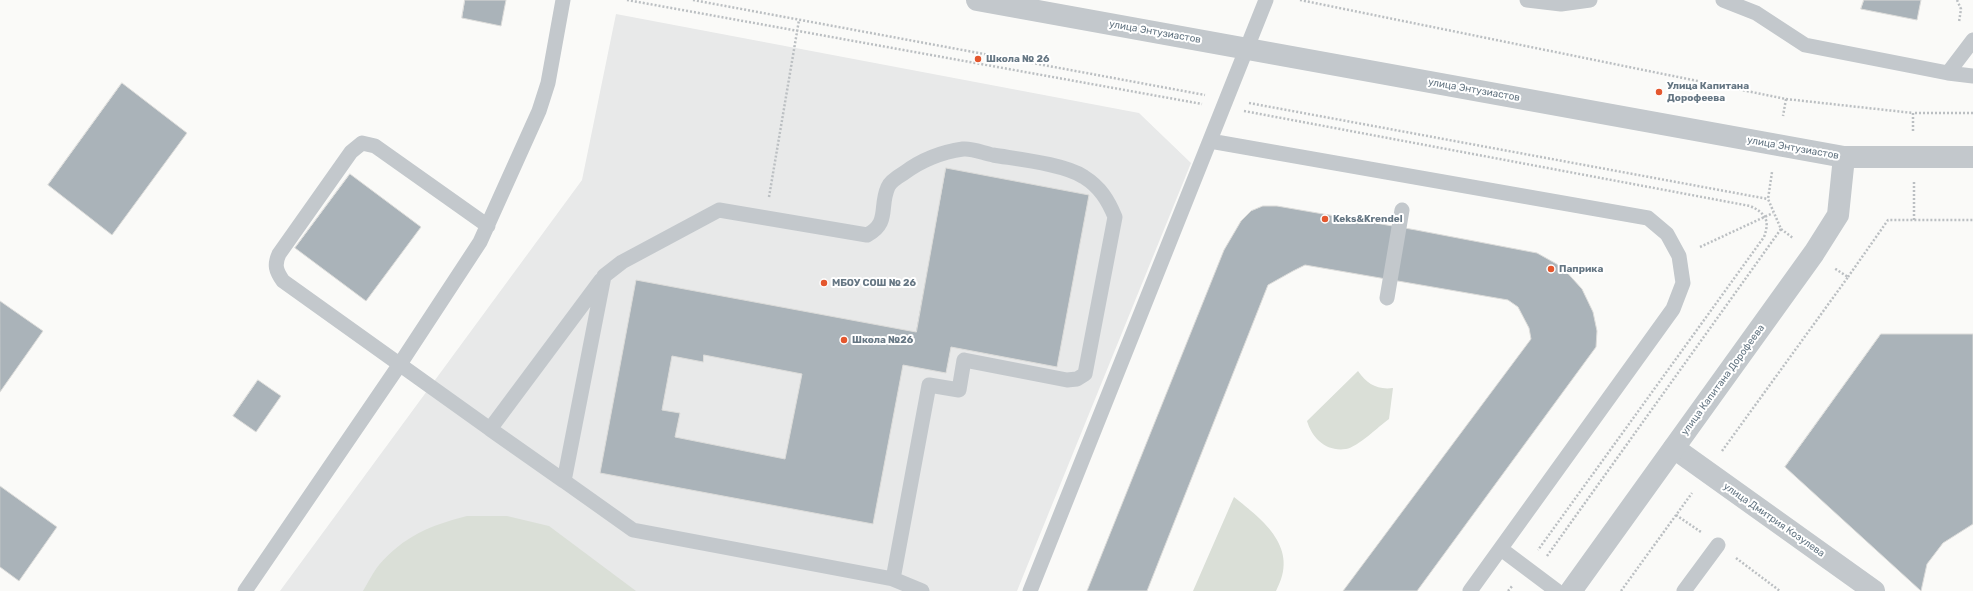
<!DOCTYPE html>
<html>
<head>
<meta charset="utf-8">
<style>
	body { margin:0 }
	canvas { display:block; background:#fafaf8 }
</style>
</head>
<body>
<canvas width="1973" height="591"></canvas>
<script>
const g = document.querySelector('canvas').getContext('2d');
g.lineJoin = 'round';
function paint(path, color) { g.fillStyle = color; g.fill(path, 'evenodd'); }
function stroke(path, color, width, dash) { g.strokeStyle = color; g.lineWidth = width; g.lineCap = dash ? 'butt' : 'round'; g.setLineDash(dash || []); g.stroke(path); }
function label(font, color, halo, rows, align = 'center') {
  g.font = font + ' Rubik,sans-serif'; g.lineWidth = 4; g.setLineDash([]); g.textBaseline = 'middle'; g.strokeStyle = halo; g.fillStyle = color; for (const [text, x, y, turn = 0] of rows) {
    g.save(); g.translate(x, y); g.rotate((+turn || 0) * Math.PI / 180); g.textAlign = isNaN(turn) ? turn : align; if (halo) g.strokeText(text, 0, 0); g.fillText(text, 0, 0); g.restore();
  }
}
const built = new Path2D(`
	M 616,14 L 1139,113 L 1191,163 L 1017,591 L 280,591 L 582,180 Z`);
const green = new Path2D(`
	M 1358,371 C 1367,384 1377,390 1393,388 L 1389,419 C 1379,426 1358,447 1346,449 C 1326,452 1312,438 1307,421 Z
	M 1234,497 C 1264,521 1300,548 1276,591 L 1193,591 Z
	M 467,516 L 507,516 L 549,526 L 636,591 L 363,591 C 368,583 373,572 379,565 C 404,536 431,525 467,516 Z`);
const building = new Path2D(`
	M 465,0 L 506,0 L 501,26 L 462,18 Z
	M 1864,0 L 1921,0 L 1917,20 L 1861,9 Z
	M 122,83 L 187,133 L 112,235 L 48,185 Z
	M 946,168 L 1089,195 L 1057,367 L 951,347 L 946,373 L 903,365 L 873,524 L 600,473 L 636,280 L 916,332 ZM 704,355 L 802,374 L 785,459 L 675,437 L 680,413 L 662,410 L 672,356 L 703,362 Z
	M 350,174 L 421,227 L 366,301 L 295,248 Z
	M 1263,206 L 1277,206 L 1416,230 L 1537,253 L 1562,267 L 1582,289 L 1593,312 L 1597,331 L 1596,347 L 1417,591 L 1343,591 L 1531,339 L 1529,328 L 1518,307 L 1508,300 L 1305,265 L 1293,271 L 1268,285 L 1147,591 L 1087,591 L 1224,250 L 1241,221 L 1251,211 Z
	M 0,301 L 43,331 L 0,392 Z
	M 1881,334 L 1973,334 L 1973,524 L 1943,543 L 1927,564 L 1921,591 L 1785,467 Z
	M 258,380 L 281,396 L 256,432 L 233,416 Z
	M 0,486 L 57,527 L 19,581 L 0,567 Z`);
const path = new Path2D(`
	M 627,0 L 1202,104
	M 693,0 L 1205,95
	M 1300,0 L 1786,99 L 1783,116
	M 1957,0 L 1961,9 L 1959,22
	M 1786,99 L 1913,113
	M 1249,103 L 1768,199
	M 1244,111 L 1750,206 C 1766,213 1770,221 1764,237 L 1538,550
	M 1913,131 L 1913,113 L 1973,113
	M 1914,182 L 1914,220
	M 769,197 L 799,20
	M 1781,229 L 1793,238
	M 1700,247 L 1773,213
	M 1848,277 L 1888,220 L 1973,220
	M 1722,451 L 1848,277 L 1834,268
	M 1676,515 L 1701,532
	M 1547,556 L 1781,229 L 1768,199 L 1772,172
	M 1736,558 L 1780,591
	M 1508,591 L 1513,585
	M 1621,591 L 1692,493`);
const service = new Path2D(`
	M 1527,0 L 1561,4 L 1590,0
	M 1723,0 L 1756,13 L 1805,45 L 1948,73 L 1973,40
	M 1948,73 L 1973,76
	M 1210,141 L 1648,218 L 1667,234 L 1679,256 L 1683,283 L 1673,309 L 1470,591
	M 488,226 L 375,146 L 362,143 L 351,152 L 279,254 C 274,265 276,271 283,281 L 490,429
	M 1387,298 L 1402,210
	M 564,481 L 490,429 L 601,280
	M 1501,549 L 1557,591
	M 893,579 L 929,385 L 959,390 L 964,360 L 1067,380 L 1077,379 L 1085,374 L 1115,217 C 1108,200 1100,187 1084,177 C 1065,164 1016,159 993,155 C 983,153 972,148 963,149 C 942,152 920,161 904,173 C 899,176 890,182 888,187 C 879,207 890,223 867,235 L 719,210 L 622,262 L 604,276 L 564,481 L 633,530 L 893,579 L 922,591
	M 245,591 L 400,364 L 480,242 L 539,111 L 548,83 L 563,0
	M 1030,591 L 1266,0
	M 1684,591 L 1718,545`);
const pedestrian = new Path2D(`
	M 1674,448 L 1874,591`);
const minor = new Path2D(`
	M 977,0 L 1844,157 L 1973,157
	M 1571,591 L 1814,253 L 1838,215 L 1844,157`);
const markers = [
	[978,59,4,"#e4572e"],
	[1659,92,4,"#e4572e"],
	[1325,219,4,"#e4572e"],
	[1551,269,4,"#e4572e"],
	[824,283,4,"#e4572e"],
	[844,340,4,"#e4572e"]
];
const streetNames = [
	["улица Энтузиастов",1155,32,10],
	["улица Энтузиастов",1474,90,10],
	["улица Энтузиастов",1793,148,10],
	["улица Капитана Дорофеева",1723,380,-54],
	["улица Дмитрия Козулева",1774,520,35]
];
const poiNames = [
	["Школа № 26",986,59],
	["Улица Капитана",1667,86],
	["Дорофеева",1667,98],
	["Keks&Krendel",1333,219],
	["Паприка",1559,269],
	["МБОУ СОШ № 26",832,283],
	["Школа №26",852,340]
];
paint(built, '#e8e9e9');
paint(green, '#dadfd7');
paint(building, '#aab3b9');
stroke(building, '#dcdcda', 1);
stroke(path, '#bbbfc2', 2.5, [2, 2]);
stroke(service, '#c3c8cc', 15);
stroke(pedestrian, '#c3c8cc', 22);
stroke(minor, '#c3c8cc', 22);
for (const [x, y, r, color] of markers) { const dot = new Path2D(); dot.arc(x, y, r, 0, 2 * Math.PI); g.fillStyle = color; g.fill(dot); stroke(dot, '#fff', 1.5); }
label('10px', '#657683', '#fff', streetNames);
label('bold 10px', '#657683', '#fff', poiNames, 'left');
</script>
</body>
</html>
